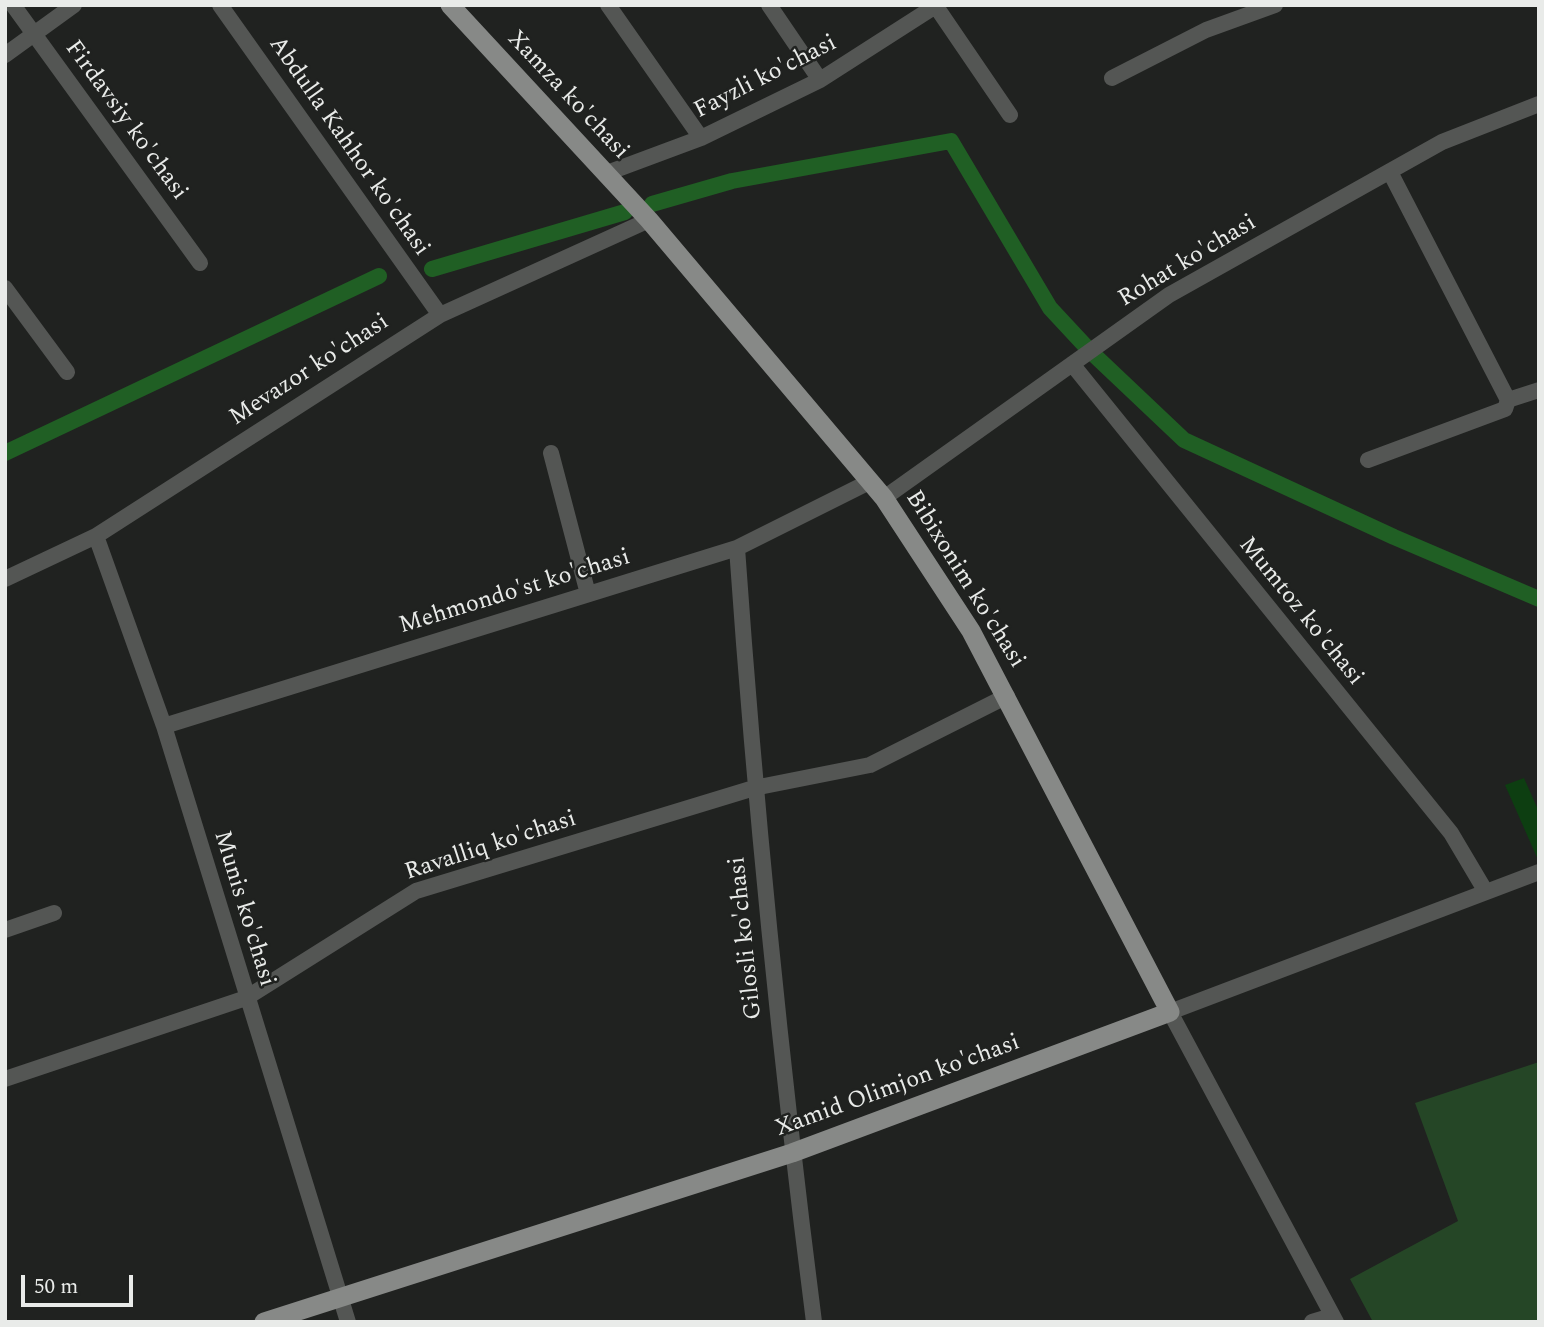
<!DOCTYPE html>
<html>
<head>
<meta charset="utf-8">
<style>
	body { margin:0 }
	#map { position:relative; width:1544px; height:1327px; overflow:hidden; background:#202220; font-family:Spectral,serif }
	canvas { display:block }
	.frame { position:absolute; inset:0; border:7px solid #e9ebe9; pointer-events:none }
	.scale { position:absolute; left:21px; top:1275px; width:112px; height:32px; box-sizing:border-box; border:4px solid #e9ebe9; border-top:0; padding-left:9px; font-size:21px; line-height:24px; white-space:nowrap; color:#e9ebe9; -webkit-text-stroke:5px #202220; paint-order:stroke }
</style>
</head>
<body>
<div id="map">
<canvas width="1544" height="1327"></canvas>
<div class="frame"></div>
<div class="scale">50 m</div>
</div>
<script>
const g = document.querySelector('canvas').getContext('2d');
g.lineJoin = 'round';
function paint(path, color) { g.fillStyle = color; g.fill(path, 'evenodd'); }
function stroke(path, color, width, dash) { g.strokeStyle = color; g.lineWidth = width; g.lineCap = dash ? 'butt' : 'round'; g.setLineDash(dash || []); g.stroke(path); }
function label(font, color, halo, rows, align = 'center') {
  g.font = font + ' Spectral,serif'; g.lineWidth = 5; g.setLineDash([]); g.textBaseline = 'middle'; g.strokeStyle = halo; g.fillStyle = color; for (const [text, x, y, turn = 0] of rows) {
    g.save(); g.translate(x, y); g.rotate((+turn || 0) * Math.PI / 180); g.textAlign = isNaN(turn) ? turn : align; if (halo) g.strokeText(text, 0, 0); g.fillText(text, 0, 0); g.restore();
  }
}
const green = new Path2D(`
	M 1539,1062 L 1539,1322 L 1373,1322 L 1350,1279 L 1458,1221 L 1415,1103 Z`);
const canal = new Path2D(`
	M 652,204 L 732,181 L 951,141 L 1050,308 L 1090,351 L 1184,440 L 1394,537 L 1539,599
	M 432,269 L 625,212
	M 5,453 L 379,276`);
const building = new Path2D(`
	M 1524,778 L 1539,812 L 1539,862 L 1505,785 Z`);
const minor = new Path2D(`
	M 13,5 L 200,263
	M 220,5 L 440,315
	M 608,5 L 701,138
	M 769,5 L 820,80
	M 935,5 L 1010,115
	M 5,55 L 74,5
	M 1112,78 L 1206,30 L 1275,5
	M 607,173 L 701,138 L 820,80 L 937,5
	M 5,288 L 67,372
	M 1072,364 L 1451,833 L 1486,892
	M 1508,400 L 1539,390
	M 551,453 L 588,594
	M 1368,460 L 1505,409 L 1508,400 L 1390,172
	M 884,498 L 1169,295 L 1442,142 L 1539,104
	M 96,536 L 164,726 L 348,1322
	M 737,548 C 755,806 781,1064 814,1322
	M 5,579 L 96,536 L 440,315 L 649,220
	M 164,726 L 737,548 L 871,481
	M 5,930 L 54,913
	M 5,1079 L 246,998 L 416,891 L 754,788 L 870,765 L 1007,696
	M 1312,1322 L 1332,1316
	M 1336,1322 L 1170,1012 L 1539,872`);
const major = new Path2D(`
	M 264,1322 L 792,1153 L 1170,1012 L 971,631 L 884,498 L 649,220 L 450,5`);
const streetNames = [
	["Fayzli ko'chasi",766,78,-27],
	["Xamza ko'chasi",567,96,47],
	["Firdavsiy ko'chasi",125,121,54],
	["Abdulla Kahhor ko'chasi",348,147,55],
	["Rohat ko'chasi",1188,262,-31],
	["Mevazor ko'chasi",310,371,-33],
	["Bibixonim ko'chasi",964,580,58],
	["Mehmondo'st ko'chasi",515,593,-17],
	["Mumtoz ko'chasi",1300,612,51],
	["Ravalliq ko'chasi",491,847,-18],
	["Munis ko'chasi",243,909,73],
	["Gilosli ko'chasi",747,938,-96],
	["Xamid Olimjon ko'chasi",898,1087,-20]
];
paint(green, '#254626');
stroke(canal, '#205f24', 16);
paint(building, '#0d3e11');
stroke(minor, '#545654', 16);
stroke(major, '#878987', 19);
label('24px', '#e9ebe9', '#202220', streetNames);
</script>
</body>
</html>
